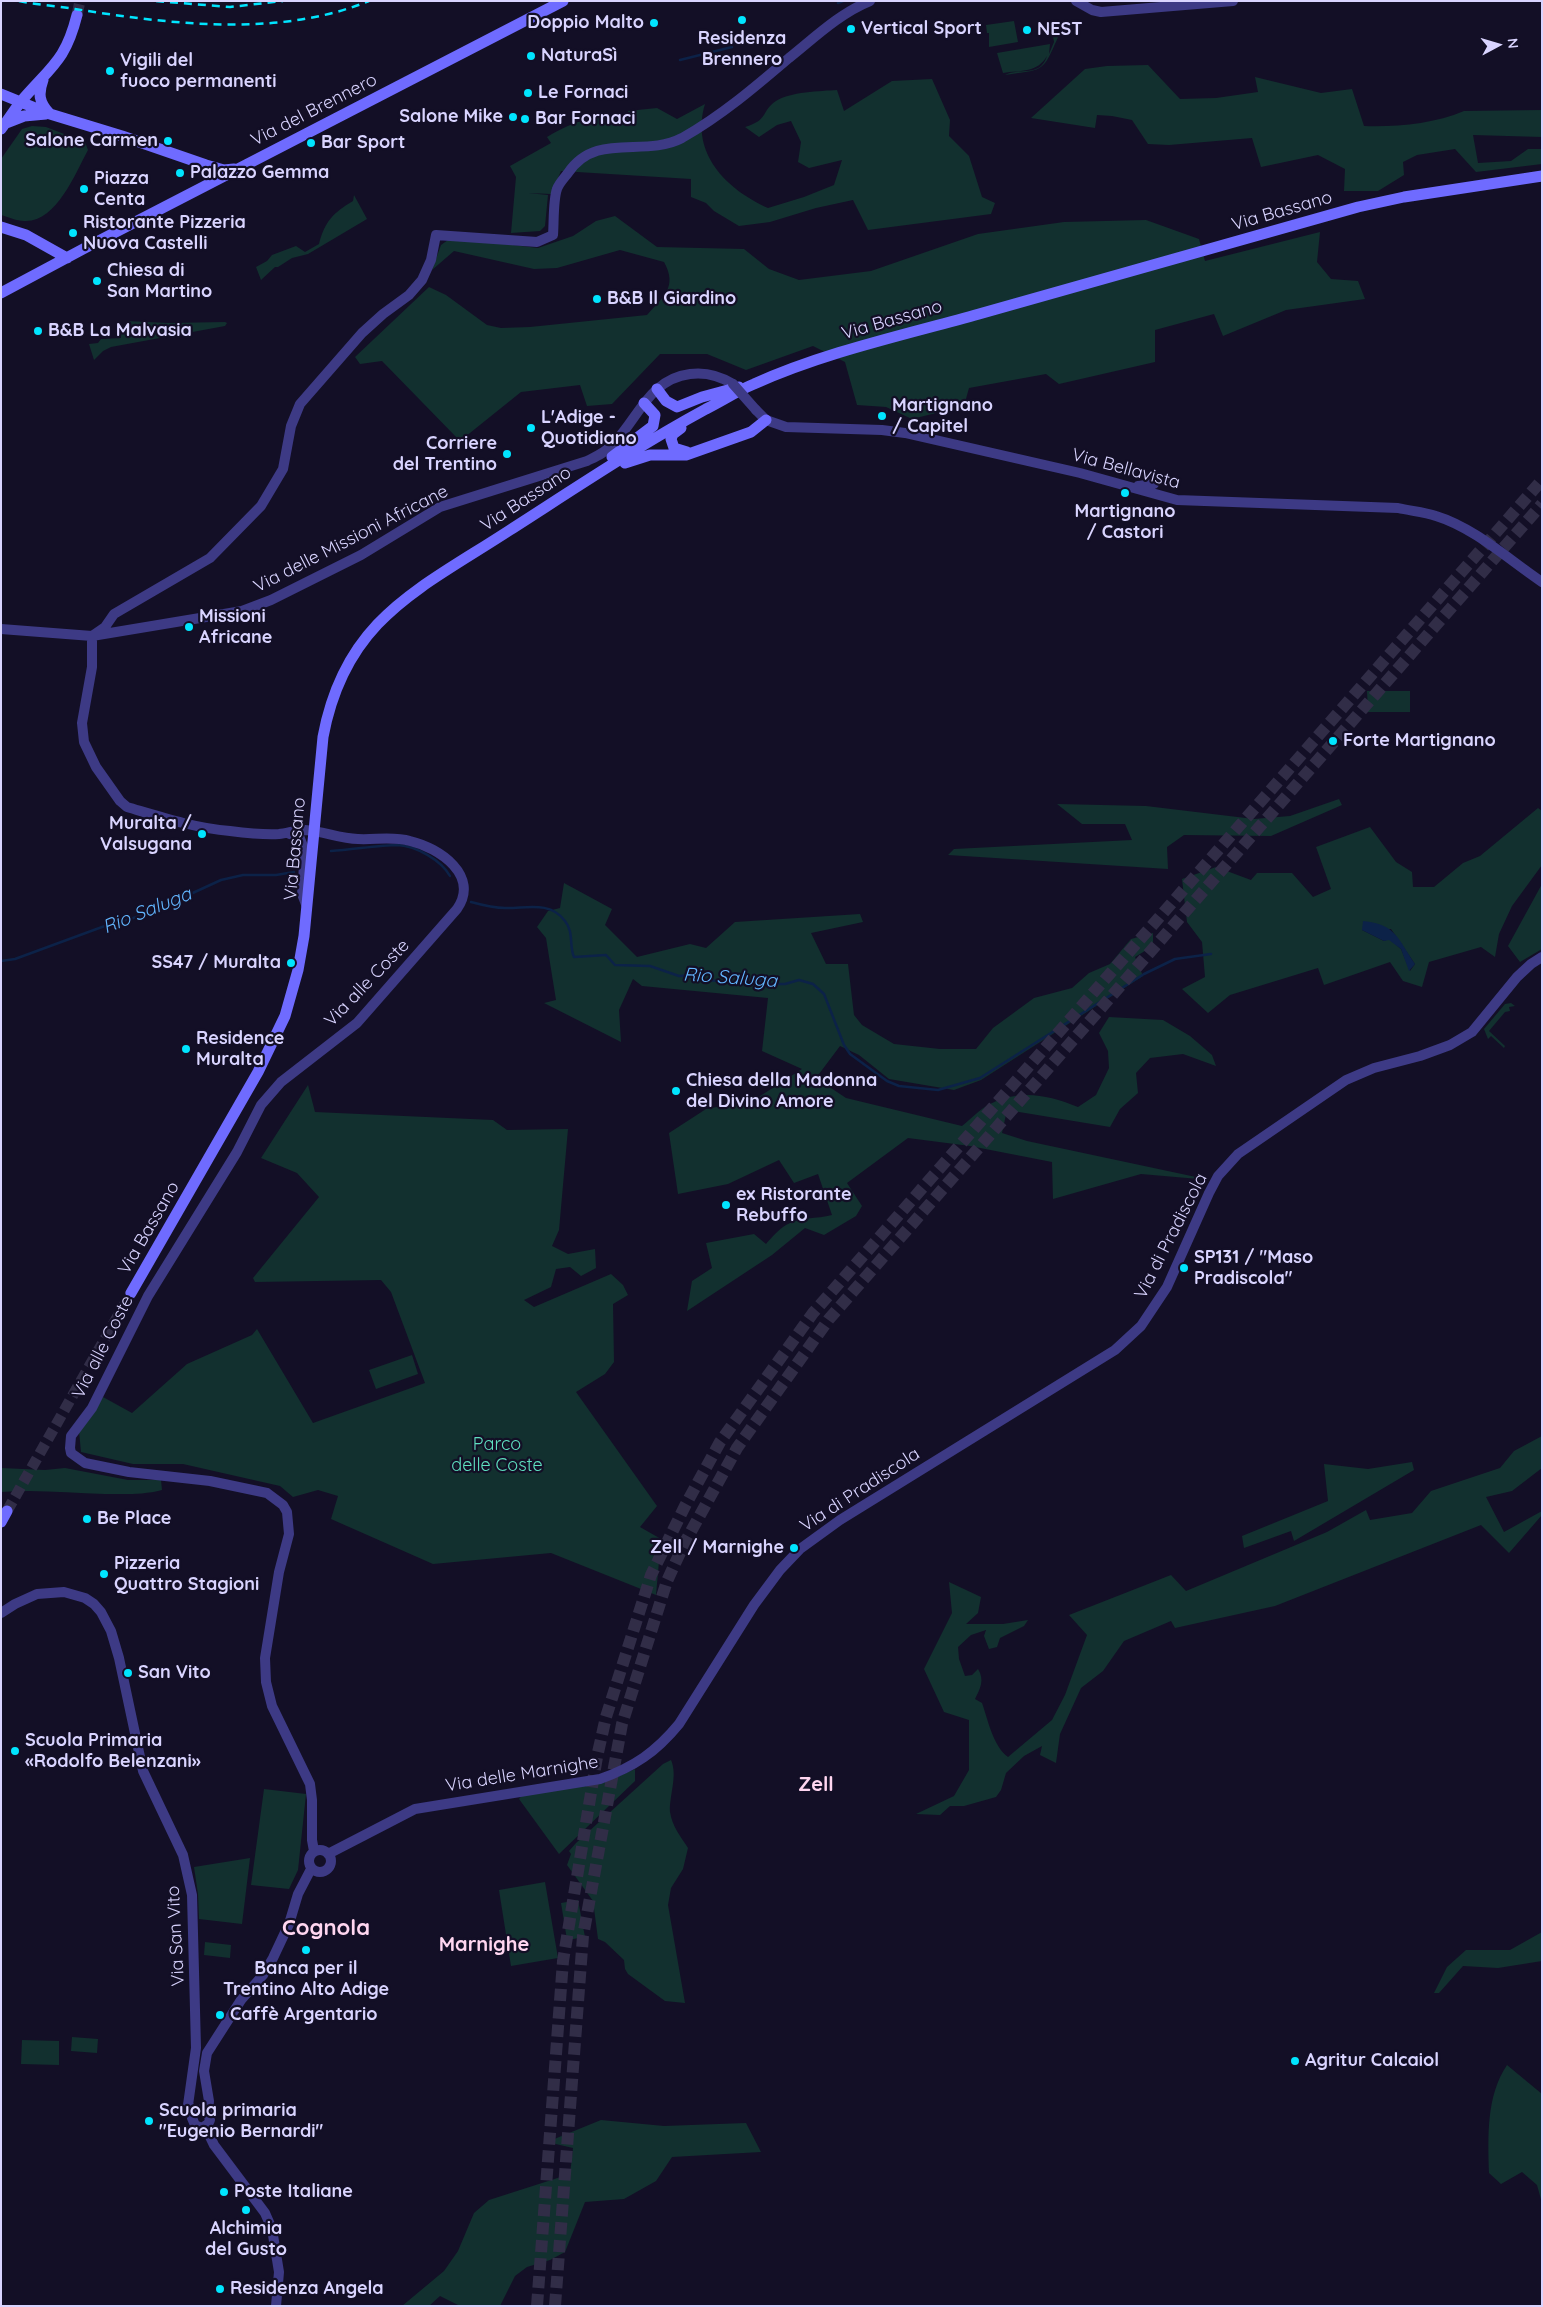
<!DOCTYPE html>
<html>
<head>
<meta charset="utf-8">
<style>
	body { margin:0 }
	#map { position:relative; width:1543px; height:2307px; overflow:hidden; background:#130f26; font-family:Quicksand,sans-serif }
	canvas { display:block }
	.frame { position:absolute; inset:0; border:2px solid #d9d4ff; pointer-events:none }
	.north { position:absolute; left:1473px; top:20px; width:50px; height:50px; -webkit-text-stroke:4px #130f26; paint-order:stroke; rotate:84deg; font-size:14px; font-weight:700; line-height:20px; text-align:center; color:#d9d4ff }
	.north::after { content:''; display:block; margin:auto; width:18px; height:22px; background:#d9d4ff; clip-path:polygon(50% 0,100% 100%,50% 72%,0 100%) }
</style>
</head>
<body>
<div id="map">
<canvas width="1543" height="2307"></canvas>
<div class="frame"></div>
<div class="north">N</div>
</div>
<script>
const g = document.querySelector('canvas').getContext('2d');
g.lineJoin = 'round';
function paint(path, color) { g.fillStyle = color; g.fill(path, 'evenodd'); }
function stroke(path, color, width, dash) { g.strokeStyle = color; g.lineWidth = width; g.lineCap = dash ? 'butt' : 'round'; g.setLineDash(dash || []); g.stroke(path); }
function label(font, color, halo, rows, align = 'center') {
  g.font = font + ' Quicksand,sans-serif'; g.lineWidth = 4.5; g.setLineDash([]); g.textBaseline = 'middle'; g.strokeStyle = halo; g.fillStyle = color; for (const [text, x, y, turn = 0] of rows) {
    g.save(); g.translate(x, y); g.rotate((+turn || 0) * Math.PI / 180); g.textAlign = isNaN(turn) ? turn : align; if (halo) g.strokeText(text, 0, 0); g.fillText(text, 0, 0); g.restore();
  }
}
const green = new Path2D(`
	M 1014,21 L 1018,42 L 989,47 L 989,33 L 987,33 L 986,25 Z
	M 1056,28 L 1057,35 L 1059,35 C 1042,73 1046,69 1005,75 C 1020,67 1040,78 1047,56 C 1037,73 1022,70 1003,73 L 997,53 L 1050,44 L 1049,54 L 1054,42 L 1052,30 Z
	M 1148,65 L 1180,99 L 1216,98 L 1258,92 L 1255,77 L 1321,93 L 1352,89 L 1364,126 C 1396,127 1434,124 1464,111 L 1542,110 L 1542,137 L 1473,135 L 1478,163 L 1511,161 L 1528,149 L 1542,149 L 1542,164 L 1476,172 L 1455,149 L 1417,155 L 1403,162 L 1404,175 L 1378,191 L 1344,191 L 1345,169 L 1318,155 L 1261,167 L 1252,138 L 1169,145 L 1148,144 L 1132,120 L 1112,116 L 1097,115 L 1095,128 L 1031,118 L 1085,69 L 1107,66 Z
	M 932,79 L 950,120 L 949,136 L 969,156 L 982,197 L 995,203 L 991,214 L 868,230 L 853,200 L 816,208 L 770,222 L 739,226 L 714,211 L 706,203 L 691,197 L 691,179 L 561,171 L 551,194 L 528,193 L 548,195 L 545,226 L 540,231 L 511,233 L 516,177 L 510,166 L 551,143 L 547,137 C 577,119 593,117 628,114 L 628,111 L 657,108 L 677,119 L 705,104 C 690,153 726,189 768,208 L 804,197 L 834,185 L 842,160 L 809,168 L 798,162 L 801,142 L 791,121 L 777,125 L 759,137 L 745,127 C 769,120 761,111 776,101 C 789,92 821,91 837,90 L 844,111 L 892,81 Z
	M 32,126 L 46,127 L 85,142 L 88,150 C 75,174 56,223 24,221 C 17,221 8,217 1,215 L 1,159 L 22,129 Z
	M 354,195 L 367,219 L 308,254 L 292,258 L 278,267 L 275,267 L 261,280 L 256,267 L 267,261 L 272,255 L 296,246 L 305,252 L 319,244 C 325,221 333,213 353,201 Z
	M 615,216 L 657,247 L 744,249 L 769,269 L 799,280 L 871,271 L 978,234 L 1064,222 L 1146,220 L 1199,239 L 1205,261 L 1320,232 L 1317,262 L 1331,279 L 1358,281 L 1365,299 L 1286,310 L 1223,336 L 1214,314 L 1155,330 L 1155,362 L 1059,384 L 1046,374 L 969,388 L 964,406 L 912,419 L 886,407 L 857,405 L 845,362 L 813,346 L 746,370 L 707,354 L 660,354 L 612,404 L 587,406 L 580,385 L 521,392 L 460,441 L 382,361 L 360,364 L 355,357 L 429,287 L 446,295 L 487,325 L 501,328 L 530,327 L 647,315 C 663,297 678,287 664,262 L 620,250 L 557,268 L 534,269 L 454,251 L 432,270 L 441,245 L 448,240 L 471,240 L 538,248 L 573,236 L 596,221 Z
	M 126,321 L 169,323 L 225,322 L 227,323 L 225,326 L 111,347 L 103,351 L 94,360 L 89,344 L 98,343 L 101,339 L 121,338 L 121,329 L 128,328 Z
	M 1367,691 L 1410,691 L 1410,712 L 1368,712 Z
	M 1339,799 L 1342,805 L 1271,836 L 1184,835 L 1167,847 L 1168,869 L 948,855 L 954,849 L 1132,840 L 1125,824 L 1082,824 L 1057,804 L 1146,806 L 1254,819 L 1290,816 Z
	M 1538,808 L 1542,811 L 1542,865 L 1512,906 L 1499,934 L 1495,957 L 1481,947 L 1429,962 L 1422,987 L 1403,981 L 1390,962 L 1324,985 L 1318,968 L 1230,995 L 1208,1013 L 1182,989 L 1205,977 L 1202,942 L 1187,922 L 1182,879 L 1216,867 L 1251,880 L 1257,873 L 1292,873 L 1313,897 L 1331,889 L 1316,847 L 1370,827 L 1396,862 L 1412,872 L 1413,887 L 1434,887 L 1463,863 L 1480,856 ZM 1391,929 L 1415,964 L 1410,971 L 1401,949 L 1389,939 L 1384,941 L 1362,930 Z
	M 564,883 L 612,909 L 605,925 L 637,957 L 690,944 L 706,948 L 735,922 L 860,914 L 863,922 L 811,933 L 826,964 L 848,964 L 854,1015 L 862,1025 L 894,1044 L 940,1049 L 976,1049 L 993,1028 L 1034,998 L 1072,988 L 1089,973 L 1110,964 L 1131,939 L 1153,933 L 1153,946 L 1135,957 L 1143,976 L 981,1080 L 954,1090 L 889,1079 L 859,1055 L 840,1046 L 816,1078 L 846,1098 L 962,1126 C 971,1119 980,1109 990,1104 C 1021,1089 1047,1095 1078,1107 L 1096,1095 L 1109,1068 L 1108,1051 L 1099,1033 L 1109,1017 L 1163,1020 L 1190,1036 L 1212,1055 L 1216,1066 L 1183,1054 L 1150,1058 L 1136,1073 L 1138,1093 L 1120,1109 L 1110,1127 L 1007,1110 L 1002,1133 L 1027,1141 L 1210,1180 L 1141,1174 L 1053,1199 L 1052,1162 L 970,1146 L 908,1138 L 847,1183 L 862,1206 L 856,1216 L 824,1235 L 805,1228 L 772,1255 L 687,1311 L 692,1281 L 712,1268 L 706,1243 L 754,1234 L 766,1244 C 772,1237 779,1229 786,1225 C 799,1217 817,1219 832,1215 L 818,1174 L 794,1183 L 779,1160 L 728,1184 L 678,1194 L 669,1133 L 706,1109 L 754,1100 L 802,1069 L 762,1051 L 768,998 L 642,986 L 633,979 L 619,1010 L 621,1042 L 544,1003 L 556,1000 L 546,938 L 537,927 L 548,911 L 560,908 Z
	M 1542,884 L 1542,949 L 1520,962 L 1508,946 Z
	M 1511,1003 L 1515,1006 L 1509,1007 L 1510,1011 L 1505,1012 L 1489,1031 L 1505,1046 L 1504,1048 L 1491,1036 L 1488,1039 L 1484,1029 L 1505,1004 Z
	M 308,1085 L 315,1112 L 493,1120 L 507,1130 L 568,1129 L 559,1230 L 552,1246 L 568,1254 L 595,1249 L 596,1268 L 581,1276 L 570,1267 L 556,1269 L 551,1287 L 524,1300 L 534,1307 L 611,1274 L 623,1285 L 628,1295 L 613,1304 L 614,1362 L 605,1374 L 576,1392 L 657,1506 L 640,1527 L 661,1539 L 656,1595 L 551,1553 L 433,1564 L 331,1519 L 338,1496 L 318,1490 L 293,1497 L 280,1486 L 183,1464 L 133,1464 L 81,1452 L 79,1431 L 103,1397 L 132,1413 L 187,1364 L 252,1335 L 257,1329 L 313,1423 L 425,1383 L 391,1292 L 381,1280 L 255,1282 L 253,1278 L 319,1197 L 297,1173 L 261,1158 Z
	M 412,1355 L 418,1374 L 376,1389 L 369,1370 Z
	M 1542,1436 L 1542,1468 L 1512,1491 L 1486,1497 L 1504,1532 L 1542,1511 L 1542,1515 L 1509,1553 L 1481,1525 L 1275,1606 L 1175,1628 L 1171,1621 L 1124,1641 L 1103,1671 L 1081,1688 L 1060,1734 L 1056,1763 L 1040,1755 L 1042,1746 L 1024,1756 L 1006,1773 L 1001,1790 L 996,1797 L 964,1806 L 950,1806 L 940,1815 L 916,1814 L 954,1796 L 969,1770 L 969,1720 L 944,1712 L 924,1669 L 952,1613 L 949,1582 L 981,1597 L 978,1613 L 966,1624 L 1003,1624 L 1028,1620 L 1024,1626 L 1000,1638 L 997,1647 L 989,1649 L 984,1636 L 986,1630 L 971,1635 L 958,1647 L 959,1659 L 965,1676 L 972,1675 L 978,1669 C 985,1680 980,1689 975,1699 L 982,1703 C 988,1720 993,1746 1008,1757 L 1052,1720 L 1065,1695 L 1087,1635 L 1069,1615 L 1171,1575 L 1186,1591 L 1327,1532 L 1366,1510 L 1370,1520 L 1412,1513 L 1431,1491 L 1500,1468 L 1514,1451 Z
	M 1412,1462 L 1414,1470 L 1294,1541 L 1291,1531 L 1244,1548 L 1242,1536 L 1328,1501 L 1324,1464 L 1368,1469 Z
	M 1,1468 L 45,1470 L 65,1468 L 128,1480 L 161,1480 L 162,1490 C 143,1495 125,1494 105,1494 C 70,1493 36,1489 1,1492 Z
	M 671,1760 C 678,1776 669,1796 670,1812 C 672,1826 681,1837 688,1848 L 683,1869 L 671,1888 L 668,1905 L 685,2003 L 665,2001 L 628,1974 L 625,1969 L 624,1960 L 605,1942 L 598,1939 L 593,1901 L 567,1865 L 571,1854 L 569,1851 L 576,1843 L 663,1764 Z
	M 635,1769 L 635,1781 L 559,1854 L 519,1799 L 522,1795 L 603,1783 Z
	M 264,1789 L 306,1794 L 298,1870 L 289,1889 L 251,1885 Z
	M 250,1858 L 242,1924 L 199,1919 L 198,1894 L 194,1867 Z
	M 545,1882 L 558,1958 L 511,1966 L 499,1890 Z
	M 578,1900 L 585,1937 L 567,1940 L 561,1903 Z
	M 1542,1932 L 1542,1961 L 1498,1968 L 1463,1966 L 1439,1993 L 1434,1993 L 1447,1967 L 1466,1950 L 1510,1950 Z
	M 205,1942 L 231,1945 L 230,1958 L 204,1955 Z
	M 72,2037 L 98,2039 L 97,2053 L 71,2051 Z
	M 22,2040 L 59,2041 L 59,2065 L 21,2064 Z
	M 1507,2065 L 1542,2094 L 1542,2203 L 1537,2185 L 1522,2172 L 1501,2184 L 1489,2173 C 1488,2137 1486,2096 1507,2065 Z
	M 601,2120 L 664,2126 L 746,2123 L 761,2152 L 672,2157 L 656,2181 L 624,2199 L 585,2202 L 565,2252 L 550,2260 L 527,2267 L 515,2276 L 500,2306 L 460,2306 L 440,2296 L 429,2306 L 402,2306 L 444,2271 L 458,2251 L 474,2213 L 489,2200 L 570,2174 L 573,2148 L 547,2142 Z`);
const water = new Path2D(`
	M 1363,921 C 1396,924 1398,939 1415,964 L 1409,971 L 1401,949 L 1389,940 L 1384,941 L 1362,930 Z`);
const stream = new Path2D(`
	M 838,3 L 843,1
	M 680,60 L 732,47
	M 331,851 C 352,850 378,845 398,845 C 416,846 441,860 450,876
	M 471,902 C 482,905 493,908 505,908 C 524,909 550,900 565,921 C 574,932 569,946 574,957 L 606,955 L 615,965 L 650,966 L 679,976 L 696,975 L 705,980 L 752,983 L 760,981 L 770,984 L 785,984 L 799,980 L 813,984 L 824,994 L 844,1045 L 850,1054 L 887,1081 L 899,1086 L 938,1090 L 980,1078 L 1144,974 L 1175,959 L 1211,954
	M 1,961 L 15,959 L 102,927 L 147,914 L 221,880 L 243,875 L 276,875 L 294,872`);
const secondaryTunnel = new Path2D(`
	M 77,15 L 80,1
	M 7,1511 L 131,1293`);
const trunkTunnel = new Path2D(`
	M 537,2306 L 563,1961 L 597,1757 L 606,1717 L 651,1575 L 685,1506 L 720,1442 L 813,1313 L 1542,480
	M 555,2306 L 583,1936 L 622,1724 L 667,1581 L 684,1544 L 737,1448 L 829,1319 L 1542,504`);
const tertiary = new Path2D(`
	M 1076,1 L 1092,10 L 1101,12 L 1233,1
	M 756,410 L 766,420 L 786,427 L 882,430 L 905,433 L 1080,473 L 1177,500 L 1398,508 C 1411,511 1424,512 1436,516 C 1475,528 1509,560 1542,582
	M 1138,486 L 1154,484
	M 1,629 L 92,636 L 242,611 L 271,600 L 361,555 L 440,507 L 587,461 C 597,456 606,452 613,444 C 638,419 649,379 690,374 C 705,372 720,376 733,384
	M 92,636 L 92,667 L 82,723 L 84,742 L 96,767 L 120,801 L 127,807 C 161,817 194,828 230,831 C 246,833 263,835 279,834 C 288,833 296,830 305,830 C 323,831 340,839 358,839 C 375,840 393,836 410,841 C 440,848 480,876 457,909 L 357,1023 L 281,1082 L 261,1105 L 237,1152 L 148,1296 L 92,1408 L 71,1436 L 70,1448 L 71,1453 L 85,1463 L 129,1472 L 210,1481 L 267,1493 L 283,1505 L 287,1512 L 289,1534 L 279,1572 L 265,1658 L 266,1682 L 272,1706 L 310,1784 L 312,1800 L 312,1840 L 314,1851
	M 92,636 L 105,627 L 114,614 L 210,558 L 261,506 L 283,469 L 291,426 L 300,404 L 362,333 L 383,314 L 409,295 L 422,280 L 431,260 L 436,235 L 537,242 L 553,235 C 554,223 553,200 557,189 C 559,183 565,177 568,173 C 596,131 644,158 682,138 C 721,116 755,87 789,58 C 814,38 840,13 870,1
	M 290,834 L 299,836 L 305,851 L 302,894 L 307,907
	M 1,1613 L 15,1604 L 37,1594 L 64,1592 L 85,1598 L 94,1604 L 101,1612 L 111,1631 L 119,1658 L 143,1771 L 183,1855 L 192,1895 L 196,2048 L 188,2105 L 195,2112
	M309 1861a11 11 0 1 1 22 0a11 11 0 1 1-22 0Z
	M 328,1854 L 415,1809 L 600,1779 C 634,1767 656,1752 679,1724 L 754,1605 L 780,1570 L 800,1549 L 840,1520 L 1115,1350 L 1141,1326 L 1167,1287 L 1209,1193 L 1218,1176 L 1238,1154 L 1346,1080 L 1374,1068 L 1420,1056 L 1450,1045 L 1472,1032 L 1517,977 L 1531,964 L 1542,957
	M 208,2113 L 202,2109 L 195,2112 L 192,2118 L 195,2125 L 202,2128 L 208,2124 L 210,2120 L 208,2113 L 209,2101 L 204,2071 L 207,2053 L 241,2000 L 263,1975 L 273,1958 L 289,1924 L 298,1894 L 311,1869
	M 205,2126 L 214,2145 L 265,2213 L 272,2229 L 279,2272 L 276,2306`);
const secondary = new Path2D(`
	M 43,80 C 38,94 39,102 49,113
	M 1,94 L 50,114 L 122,136 L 206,165 L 224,170 L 234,169
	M 6,123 L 24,116 L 46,114
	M 1,129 C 9,119 16,107 24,98 C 53,65 66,59 77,15
	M 1,227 L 26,235 L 67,258
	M 1,293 L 85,248 L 563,1
	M 657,389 L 666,401 L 677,407 L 702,397 L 739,387
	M 681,428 L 673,434 L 671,439 L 674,448 L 687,452
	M 612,457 L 653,426 L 655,415 L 644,403
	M 625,463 L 650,455 L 686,455 L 751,432 L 766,420
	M 131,1293 L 258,1072 L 285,1016 L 298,970 L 304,936 L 323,737 C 345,619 418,590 510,530 C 574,489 638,446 706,409 C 722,401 737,391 754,384 C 825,352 904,335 979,314 C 1105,278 1232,243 1358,207 L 1404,197 L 1542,176
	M 1,1522 L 7,1511`);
const rail = new Path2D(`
	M 19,1 C 37,5 57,6 75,9 C 170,24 278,38 369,1
	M 156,1 L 230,7 L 283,1`);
const tertiaryBridge = new Path2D(`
	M 733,384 L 756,410`);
const markers = [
	[742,20,5,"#00e5ff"],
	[654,23,5,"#00e5ff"],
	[851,29,5,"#00e5ff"],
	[1027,30,5,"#00e5ff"],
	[531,56,5,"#00e5ff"],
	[110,71,5,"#00e5ff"],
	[528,93,5,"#00e5ff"],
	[513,117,5,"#00e5ff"],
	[525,119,5,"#00e5ff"],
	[168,141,5,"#00e5ff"],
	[311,143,5,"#00e5ff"],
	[180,173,5,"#00e5ff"],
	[84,189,5,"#00e5ff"],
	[73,233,5,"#00e5ff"],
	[97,281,5,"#00e5ff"],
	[597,299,5,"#00e5ff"],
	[38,331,5,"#00e5ff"],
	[882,416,5,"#00e5ff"],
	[531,428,5,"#00e5ff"],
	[507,454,5,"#00e5ff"],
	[1125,493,5,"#00e5ff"],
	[189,627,5,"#00e5ff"],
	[1333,741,5,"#00e5ff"],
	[202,834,5,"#00e5ff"],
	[291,963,5,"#00e5ff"],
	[186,1049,5,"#00e5ff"],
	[676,1091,5,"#00e5ff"],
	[726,1205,5,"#00e5ff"],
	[1184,1268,5,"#00e5ff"],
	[87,1519,5,"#00e5ff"],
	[794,1548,5,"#00e5ff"],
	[104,1574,5,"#00e5ff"],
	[128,1673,5,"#00e5ff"],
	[15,1751,5,"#00e5ff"],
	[306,1950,5,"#00e5ff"],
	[220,2015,5,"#00e5ff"],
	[1295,2061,5,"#00e5ff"],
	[149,2121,5,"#00e5ff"],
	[224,2192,5,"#00e5ff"],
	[246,2210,5,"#00e5ff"],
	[220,2289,5,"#00e5ff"]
];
const poiNames = [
	["Doppio Malto",644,23,"right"],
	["Vertical Sport",861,29],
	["NEST",1037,30],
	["Residenza",742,39,"center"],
	["Brennero",742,60,"center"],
	["NaturaSì",541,56],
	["Vigili del",120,61],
	["fuoco permanenti",120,82],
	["Le Fornaci",538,93],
	["Salone Mike",503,117,"right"],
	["Bar Fornaci",535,119],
	["Salone Carmen",158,141,"right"],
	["Bar Sport",321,143],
	["Palazzo Gemma",190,173],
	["Piazza",94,179],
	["Centa",94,200],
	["Ristorante Pizzeria",83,223],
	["Nuova Castelli",83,244],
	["Chiesa di",107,271],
	["San Martino",107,292],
	["B&B Il Giardino",607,299],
	["B&B La Malvasia",48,331],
	["Martignano",892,406],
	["/ Capitel",892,427],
	["L'Adige -",541,418],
	["Quotidiano",541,439],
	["Corriere",497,444,"right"],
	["del Trentino",497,465,"right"],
	["Martignano",1125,512,"center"],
	["/ Castori",1125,533,"center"],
	["Missioni",199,617],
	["Africane",199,638],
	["Forte Martignano",1343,741],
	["Muralta /",192,824,"right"],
	["Valsugana",192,845,"right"],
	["SS47 / Muralta",281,963,"right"],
	["Residence",196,1039],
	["Muralta",196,1060],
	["Chiesa della Madonna",686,1081],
	["del Divino Amore",686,1102],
	["ex Ristorante",736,1195],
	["Rebuffo",736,1216],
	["SP131 / \"Maso",1194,1258],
	["Pradiscola\"",1194,1279],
	["Be Place",97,1519],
	["Zell / Marnighe",784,1548,"right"],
	["Pizzeria",114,1564],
	["Quattro Stagioni",114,1585],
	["San Vito",138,1673],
	["Scuola Primaria",25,1741],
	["«Rodolfo Belenzani»",25,1762],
	["Banca per il",306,1969,"center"],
	["Trentino Alto Adige",306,1990,"center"],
	["Caffè Argentario",230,2015],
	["Agritur Calcaiol",1305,2061],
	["Scuola primaria",159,2111],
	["\"Eugenio Bernardi\"",159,2132],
	["Poste Italiane",234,2192],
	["Alchimia",246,2229,"center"],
	["del Gusto",246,2250,"center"],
	["Residenza Angela",230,2289]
];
const streetNames = [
	["Via del Brennero",314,110,-27],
	["Via Bassano",1282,211,-16],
	["Via Bassano",892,320,-16],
	["Via Bellavista",1126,469,15],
	["Via Bassano",526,499,-33],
	["Via delle Missioni Africane",351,539,-27],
	["Via Bassano",295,849,-85],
	["Via alle Coste",367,983,-46],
	["Via Bassano",149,1228,-60],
	["Via di Pradiscola",1171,1236,-63],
	["Via alle Coste",103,1347,-63],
	["Via di Pradiscola",860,1490,-33],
	["Via delle Marnighe",522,1774,-9],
	["Via San Vito",176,1936,-93]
];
const parkNames = [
	["Parco",497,1445],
	["delle Coste",497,1466]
];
const waterNames = [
	["Rio Saluga",147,911,-22],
	["Rio Saluga",730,978,4]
];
const quarterNames = [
	["Zell",816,1785],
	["Marnighe",484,1945]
];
const districtNames = [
	["Cognola",326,1928]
];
paint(green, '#12302f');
paint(water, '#0c2248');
stroke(stream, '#0c2248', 2.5);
stroke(secondaryTunnel, '#312d47', 11, [11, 5.5]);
stroke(trunkTunnel, '#312d47', 12, [12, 6]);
stroke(tertiary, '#3d3a85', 10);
stroke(secondary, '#6f6bff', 11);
stroke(rail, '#00e5ff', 2.5, [8, 6]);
stroke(tertiaryBridge, '#3d3a85', 10);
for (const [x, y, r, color] of markers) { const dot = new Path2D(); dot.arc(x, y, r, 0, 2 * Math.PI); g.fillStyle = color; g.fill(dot); stroke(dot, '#130f26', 2); }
label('bold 18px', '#d9d4ff', '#130f26', poiNames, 'left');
label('18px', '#d9d4ff', '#130f26', streetNames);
label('18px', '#5fe0c0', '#130f26', parkNames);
label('italic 19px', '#62b6ff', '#130f26', waterNames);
label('bold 20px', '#ffd6f0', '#130f26', quarterNames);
label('bold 22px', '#ffd6f0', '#130f26', districtNames);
</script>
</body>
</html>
